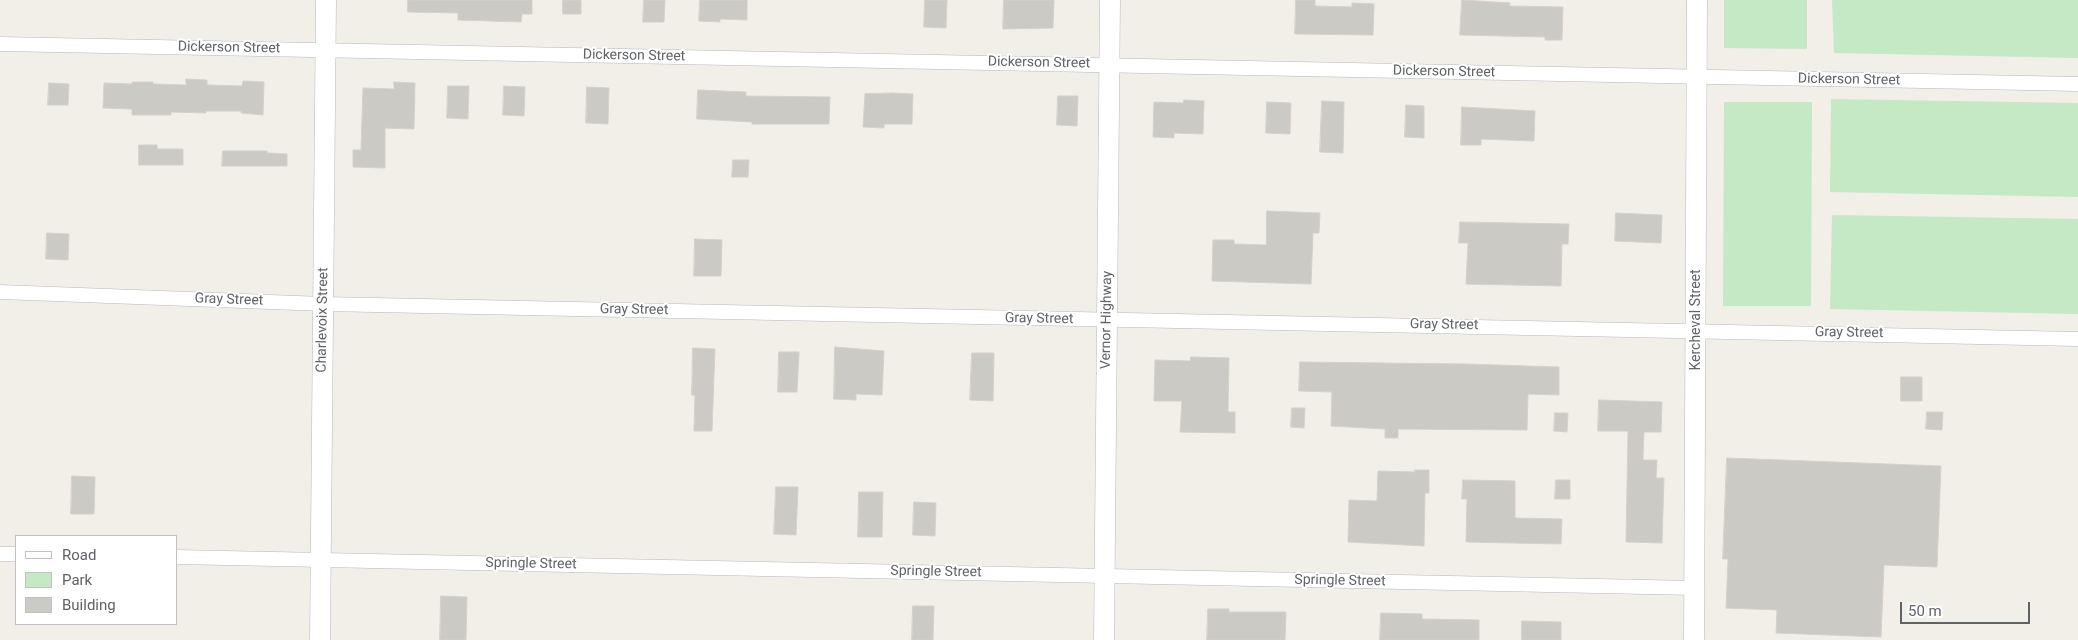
<!DOCTYPE html>
<html>
<head>
<meta charset="utf-8">
<style>
	body { margin:0 }
	#map { position:relative; width:2078px; height:640px; overflow:hidden; background:#f1efe8; font-family:Roboto,sans-serif }
	canvas { display:block }
	.legend { position:absolute; left:15px; top:535px; width:162px; height:90px; box-sizing:border-box; background:#fff; border:1px solid #bfc1c3; margin:0; padding:6px 9px; list-style:none; font-size:15px; color:#5f6368 }
	.legend li { display:flex; align-items:center; gap:10px; height:25px }
	.legend b { width:25px; border:1px solid #bfc1c3 }
	.scale { position:absolute; left:1900px; top:602px; width:130px; height:22px; box-sizing:border-box; border:2px solid #5f6368; border-top:0; padding-left:6px; font-size:15px; line-height:18px; white-space:nowrap; color:#5f6368; -webkit-text-stroke:4px #fff; paint-order:stroke }
</style>
</head>
<body>
<div id="map">
<canvas width="2078" height="640"></canvas>
<ul class="legend">
<li><b style="height:6px;background:#fff"></b>Road</li>
<li><b style="height:14px;background:#c5e8c5"></b>Park</li>
<li><b style="height:14px;background:#cccac5"></b>Building</li>
</ul>
<div class="scale">50 m</div>
</div>
<script>
const g = document.querySelector('canvas').getContext('2d');
g.lineJoin = 'round';
function paint(path, color) { g.fillStyle = color; g.fill(path, 'evenodd'); }
function stroke(path, color, width, dash) { g.strokeStyle = color; g.lineWidth = width; g.lineCap = dash ? 'butt' : 'round'; g.setLineDash(dash || []); g.stroke(path); }
function label(font, color, halo, rows, align = 'center') {
  g.font = font + ' Roboto,sans-serif'; g.lineWidth = 4; g.setLineDash([]); g.textBaseline = 'middle'; g.strokeStyle = halo; g.fillStyle = color; for (const [text, x, y, turn = 0] of rows) {
    g.save(); g.translate(x, y); g.rotate((+turn || 0) * Math.PI / 180); g.textAlign = isNaN(turn) ? turn : align; if (halo) g.strokeText(text, 0, 0); g.fillText(text, 0, 0); g.restore();
  }
}
const green = new Path2D(`
	M 1724,0 L 1807,0 L 1807,49 L 1724,48 Z
	M 1832,0 L 2078,0 L 2078,58 L 1834,53 Z
	M 1831,99 L 2078,103 L 2078,197 L 1830,192 Z
	M 1724,102 L 1812,102 L 1811,306 L 1723,306 Z
	M 1832,215 L 2078,219 L 2078,314 L 1830,309 Z`);
const building = new Path2D(`
	M 408,0 L 532,0 L 532,14 L 522,14 L 521,22 L 458,20 L 458,13 L 408,12 Z
	M 563,0 L 581,0 L 581,14 L 563,14 Z
	M 644,0 L 665,0 L 664,22 L 643,22 Z
	M 700,0 L 747,0 L 747,20 L 720,19 L 720,22 L 699,21 Z
	M 925,0 L 947,0 L 946,28 L 924,27 Z
	M 1004,0 L 1054,0 L 1053,28 L 1003,29 Z
	M 1296,0 L 1315,0 L 1315,6 L 1352,7 L 1352,3 L 1374,4 L 1373,35 L 1295,34 Z
	M 1462,0 L 1510,3 L 1509,6 L 1563,7 L 1562,40 L 1545,40 L 1545,37 L 1460,35 Z
	M 186,79 L 207,80 L 207,85 L 242,86 L 243,81 L 264,82 L 263,115 L 241,113 L 241,111 L 206,111 L 206,113 L 171,112 L 171,115 L 132,115 L 132,109 L 103,108 L 104,83 L 132,84 L 132,82 L 153,82 L 153,84 L 186,85 Z
	M 394,82 L 415,83 L 414,129 L 385,128 L 385,168 L 353,167 L 353,150 L 361,150 L 363,88 L 394,89 Z
	M 49,83 L 69,84 L 68,105 L 48,105 Z
	M 448,86 L 469,86 L 468,119 L 447,118 Z
	M 504,86 L 525,87 L 524,116 L 503,115 Z
	M 587,87 L 609,88 L 608,124 L 586,123 Z
	M 698,90 L 746,92 L 746,96 L 830,97 L 829,124 L 752,124 L 752,122 L 697,119 Z
	M 892,93 L 913,94 L 912,124 L 884,124 L 884,128 L 863,127 L 865,94 Z
	M 1058,96 L 1078,96 L 1077,126 L 1057,125 Z
	M 1184,100 L 1204,101 L 1203,134 L 1174,133 L 1174,138 L 1153,137 L 1154,102 L 1183,103 Z
	M 1322,101 L 1344,102 L 1343,153 L 1320,152 Z
	M 1267,102 L 1291,103 L 1290,134 L 1266,133 Z
	M 1406,105 L 1424,106 L 1424,138 L 1405,137 Z
	M 1462,107 L 1535,111 L 1534,141 L 1481,139 L 1481,145 L 1461,145 Z
	M 139,145 L 157,145 L 157,149 L 183,149 L 183,165 L 139,165 Z
	M 223,151 L 267,151 L 267,153 L 287,154 L 287,166 L 222,166 Z
	M 733,160 L 749,160 L 748,177 L 732,177 Z
	M 1267,211 L 1320,213 L 1319,233 L 1313,233 L 1311,284 L 1212,281 L 1213,240 L 1234,240 L 1234,244 L 1266,245 Z
	M 1616,213 L 1662,215 L 1661,243 L 1615,241 Z
	M 1460,222 L 1569,224 L 1568,244 L 1562,244 L 1561,286 L 1466,284 L 1468,243 L 1459,243 Z
	M 47,233 L 69,234 L 68,260 L 46,259 Z
	M 695,239 L 722,240 L 721,276 L 694,276 Z
	M 835,347 L 884,351 L 882,395 L 856,394 L 856,400 L 834,399 Z
	M 693,348 L 715,349 L 712,431 L 694,431 L 695,395 L 692,395 Z
	M 779,352 L 799,352 L 797,392 L 778,392 Z
	M 972,353 L 994,353 L 993,401 L 970,400 Z
	M 1191,357 L 1229,358 L 1228,412 L 1235,412 L 1235,433 L 1180,432 L 1182,401 L 1154,401 L 1155,360 L 1190,361 Z
	M 1300,362 L 1466,364 L 1559,367 L 1559,395 L 1528,394 L 1527,430 L 1398,429 L 1398,438 L 1385,438 L 1385,429 L 1331,426 L 1332,392 L 1299,391 Z
	M 1901,377 L 1922,377 L 1922,401 L 1901,401 Z
	M 1599,400 L 1662,402 L 1661,432 L 1644,432 L 1643,460 L 1657,460 L 1656,478 L 1664,478 L 1662,543 L 1626,542 L 1628,431 L 1598,431 Z
	M 1292,408 L 1305,408 L 1304,428 L 1291,427 Z
	M 1927,412 L 1943,412 L 1942,430 L 1926,429 Z
	M 1555,413 L 1568,413 L 1567,432 L 1554,431 Z
	M 1727,458 L 1941,466 L 1937,567 L 1884,565 L 1881,637 L 1776,633 L 1777,610 L 1726,608 L 1728,559 L 1723,559 Z
	M 1415,470 L 1429,470 L 1429,493 L 1425,493 L 1424,546 L 1348,542 L 1349,500 L 1377,501 L 1378,471 L 1415,472 Z
	M 72,476 L 95,477 L 94,514 L 71,514 Z
	M 1463,480 L 1515,481 L 1515,518 L 1562,519 L 1561,544 L 1466,542 L 1467,499 L 1462,499 Z
	M 1556,480 L 1570,480 L 1570,499 L 1555,499 Z
	M 776,487 L 798,487 L 796,535 L 774,534 Z
	M 859,492 L 883,492 L 882,537 L 858,537 Z
	M 914,502 L 936,503 L 935,536 L 913,535 Z
	M 441,596 L 467,597 L 466,640 L 440,640 Z
	M 913,606 L 934,606 L 933,640 L 912,640 Z
	M 1208,609 L 1229,609 L 1229,612 L 1286,612 L 1285,640 L 1207,640 Z
	M 1381,613 L 1422,614 L 1422,619 L 1479,620 L 1479,640 L 1380,640 Z
	M 1522,621 L 1561,622 L 1561,640 L 1522,640 Z`);
const street = new Path2D(`
	M 0,44 L 2078,84
	M 0,292 L 324,304 L 2078,339
	M 0,554 L 16,554
	M 176,557 L 1695,588`);
const secondary = new Path2D(`
	M 320,640 L 326,0
	M 1104,640 L 1110,0
	M 1694,640 L 1697,0`);
const streetNames = [
	["Dickerson Street",229,48,1],
	["Dickerson Street",634,56,1],
	["Dickerson Street",1039,63,1],
	["Dickerson Street",1444,72,1],
	["Dickerson Street",1849,80,1],
	["Gray Street",229,300,2],
	["Gray Street",634,310,1],
	["Gray Street",1039,319,1],
	["Charlevoix Street",323,320,-89],
	["Vernor Highway",1107,320,-89],
	["Kercheval Street",1696,320,-90],
	["Gray Street",1444,325,1],
	["Gray Street",1849,333,1],
	["Springle Street",531,564,1],
	["Springle Street",936,572,1],
	["Springle Street",1340,581,1]
];
paint(green, '#c5e8c5');
paint(building, '#cccac5');
stroke(building, '#d6d1c6', 1);
stroke(street, '#b5b8bc', 15);
stroke(secondary, '#b6babf', 21);
stroke(street, '#fff', 14);
stroke(secondary, '#fff', 20);
label('14px', '#5f6368', '#fff', streetNames);
</script>
</body>
</html>
